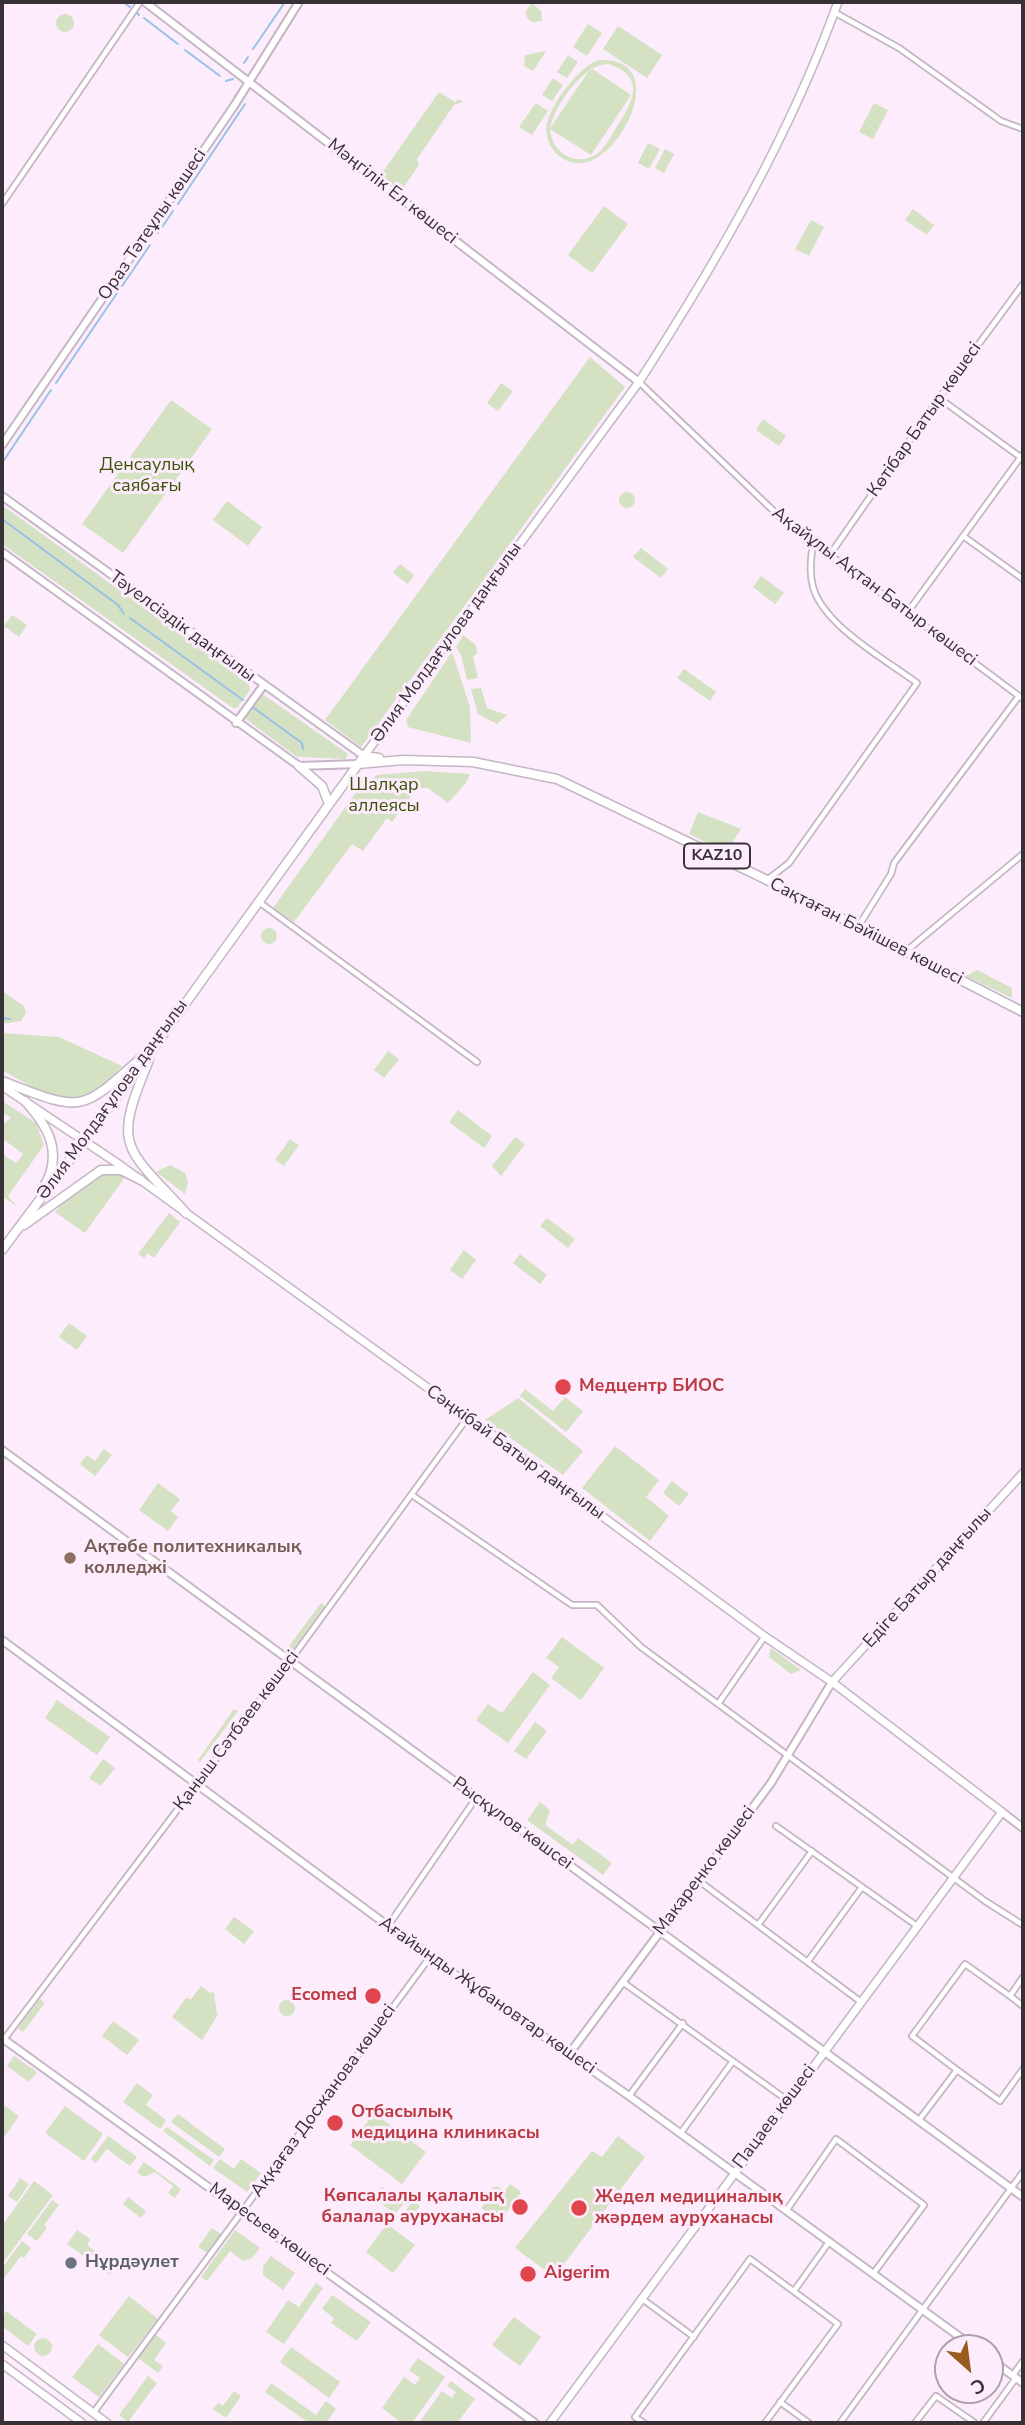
<!DOCTYPE html>
<html>
<head>
<meta charset="utf-8">
<style>
	body { margin:0 }
	#map { position:relative; width:1025px; height:2425px; overflow:hidden; background:#fcecfc; font-family:"Nunito Sans",sans-serif }
	canvas { display:block }
	.frame { position:absolute; inset:0; border:4px solid #383137; pointer-events:none }
	.north { position:absolute; left:934px; top:2334px; width:70px; height:70px; box-sizing:border-box; background:#fcecfc; border:2px solid #aea1ad; border-radius:50%; rotate:152deg; font-size:19px; font-weight:700; line-height:28px; text-align:center; color:#383137 }
	.north::after { content:''; display:block; margin:auto; width:24px; height:32px; background:#995c1f; clip-path:polygon(50% 0,100% 100%,50% 72%,0 100%) }
</style>
</head>
<body>
<div id="map">
<canvas width="1025" height="2425"></canvas>
<div class="frame"></div>
<div class="north">С</div>
</div>
<script>
const g = document.querySelector('canvas').getContext('2d');
g.lineJoin = 'round';
function paint(path, color) { g.fillStyle = color; g.fill(path, 'evenodd'); }
function stroke(path, color, width, dash) { g.strokeStyle = color; g.lineWidth = width; g.lineCap = dash ? 'butt' : 'round'; g.setLineDash(dash || []); g.stroke(path); }
function label(font, color, halo, rows, align = 'center') {
  g.font = font + ' "Nunito Sans",sans-serif'; g.lineWidth = 6; g.setLineDash([]); g.textBaseline = 'middle'; g.strokeStyle = halo; g.fillStyle = color; for (const [text, x, y, turn = 0] of rows) {
    g.save(); g.translate(x, y); g.rotate((+turn || 0) * Math.PI / 180); g.textAlign = isNaN(turn) ? turn : align; if (halo) g.strokeText(text, 0, 0); g.fillText(text, 0, 0); g.restore();
  }
}
const green = new Path2D(`
	M 532,3 L 541,11 L 542,21 L 532,22 L 527,18 L 526,11 Z
	M56 23a9 9 0 1 1 18 0a9 9 0 1 1-18 0Z
	M 588,24 L 602,33 L 587,56 L 573,47 Z
	M 618,26 L 662,55 L 647,78 L 603,49 Z
	M 546,51 L 533,71 L 524,66 L 525,55 Z
	M 568,55 L 578,62 L 567,78 L 557,72 Z
	M 599,60 C 672,57 622,160 582,163 C 559,165 541,142 548,120 C 554,100 580,66 599,60 ZM 608,64 C 647,76 633,103 616,128 C 611,136 605,148 597,154 C 576,168 551,152 550,129 L 591,155 L 631,95 L 591,68 L 550,128 C 555,105 583,64 608,64 Z
	M 553,78 L 563,85 L 552,101 L 542,95 Z
	M 439,92 L 455,102 L 458,99 L 463,102 L 454,105 L 417,159 L 419,165 L 401,191 L 380,176 Z
	M 536,103 L 548,111 L 532,135 L 519,127 Z
	M 874,103 L 888,110 L 873,139 L 859,132 Z
	M 648,143 L 660,149 L 649,169 L 638,163 Z
	M 665,149 L 674,154 L 664,173 L 655,168 Z
	M 604,206 L 628,224 L 592,273 L 568,255 Z
	M 913,209 L 934,225 L 927,235 L 905,220 Z
	M 811,220 L 824,227 L 809,256 L 795,249 Z
	M 590,357 L 625,387 L 361,747 L 325,720 Z
	M 501,383 L 513,391 L 498,411 L 487,403 Z
	M 171,400 L 212,429 L 123,553 L 82,524 Z
	M 763,419 L 786,436 L 779,446 L 756,430 Z
	M619 500a8 8 0 1 1 16 0a8 8 0 1 1-16 0Z
	M 227,501 L 262,527 L 248,546 L 213,520 Z
	M 2,505 L 249,684 L 250,690 L 237,708 L 233,708 L 2,544 Z
	M 641,548 L 668,569 L 661,578 L 633,557 Z
	M 400,564 L 414,575 L 408,584 L 393,573 Z
	M 761,576 L 784,593 L 775,604 L 753,587 Z
	M 12,615 L 27,625 L 19,637 L 4,626 Z
	M 463,635 L 476,645 L 477,654 L 473,656 L 478,678 L 467,680 L 461,655 L 456,647 Z
	M 452,652 L 470,707 L 471,743 L 408,727 L 406,720 Z
	M 684,669 L 716,692 L 710,701 L 677,678 Z
	M 481,688 L 487,708 L 507,715 L 497,724 L 478,714 L 471,689 Z
	M 261,693 L 348,754 L 345,759 L 297,757 L 243,717 Z
	M 424,771 L 470,774 L 466,783 L 448,803 L 428,788 L 417,788 L 392,822 L 387,818 L 363,851 L 352,844 L 294,922 L 273,908 L 360,787 L 377,775 Z
	M 698,812 L 741,829 L 726,852 L 689,834 Z
	M261 936a8 8 0 1 1 16 0a8 8 0 1 1-16 0Z
	M 977,970 L 1012,988 L 1012,998 L 966,976 Z
	M 2,991 L 24,1006 L 26,1013 L 21,1021 L 2,1024 Z
	M 2,1033 L 59,1037 L 122,1066 C 74,1117 56,1100 2,1070 Z
	M 388,1051 L 399,1059 L 384,1078 L 374,1070 Z
	M 2,1101 L 36,1123 L 44,1145 L 8,1196 L 18,1207 L 2,1196 L 2,1154 L 16,1163 L 23,1154 L 2,1138 L 2,1125 L 11,1118 L 2,1112 Z
	M 458,1110 L 492,1136 L 484,1148 L 449,1122 Z
	M 515,1137 L 525,1144 L 501,1176 L 492,1166 Z
	M 290,1139 L 299,1145 L 284,1166 L 275,1160 Z
	M 170,1165 L 185,1173 L 188,1182 L 185,1194 L 156,1172 Z
	M 104,1173 L 116,1173 L 125,1177 L 85,1233 L 55,1212 L 78,1187 Z
	M 169,1213 L 180,1222 L 154,1258 L 148,1253 L 144,1258 L 138,1254 Z
	M 547,1218 L 575,1239 L 568,1248 L 540,1226 Z
	M 464,1250 L 476,1260 L 462,1279 L 450,1270 Z
	M 520,1254 L 547,1275 L 540,1284 L 513,1263 Z
	M 69,1323 L 87,1336 L 77,1350 L 59,1337 Z
	M 525,1389 L 553,1411 L 565,1397 L 583,1411 L 566,1432 L 520,1396 Z
	M 518,1398 L 583,1451 L 563,1475 L 485,1420 Z
	M 615,1446 L 659,1480 L 646,1497 L 669,1516 L 650,1541 L 582,1488 Z
	M 104,1449 L 112,1455 L 95,1476 L 80,1464 L 87,1455 L 95,1461 Z
	M 672,1481 L 689,1494 L 679,1506 L 663,1493 Z
	M 158,1483 L 180,1499 L 171,1511 L 178,1517 L 168,1531 L 139,1510 Z
	M 321,1603 L 325,1606 L 291,1652 L 287,1649 Z
	M 562,1637 L 604,1668 L 581,1700 L 551,1678 L 559,1667 L 546,1658 Z
	M 771,1648 L 801,1670 L 791,1674 L 769,1657 Z
	M 533,1672 L 550,1685 L 508,1743 L 476,1720 L 488,1704 L 502,1713 Z
	M 57,1700 L 110,1737 L 97,1755 L 45,1718 Z
	M 234,1709 L 238,1711 L 200,1762 L 198,1760 Z
	M 535,1722 L 547,1731 L 526,1759 L 514,1751 Z
	M 103,1759 L 115,1768 L 101,1786 L 89,1778 Z
	M 540,1802 L 550,1810 L 545,1825 L 573,1845 L 578,1838 L 612,1863 L 603,1875 L 527,1820 Z
	M 234,1917 L 254,1931 L 244,1944 L 225,1929 Z
	M 201,1986 L 210,1993 L 214,1992 L 217,2016 L 202,2040 L 172,2017 L 186,1998 L 191,1999 Z
	M 40,1999 L 45,2003 L 23,2032 L 18,2028 Z
	M279 2008a8 8 0 1 1 16 0a8 8 0 1 1-16 0Z
	M 113,2021 L 139,2040 L 127,2055 L 102,2036 Z
	M 14,2056 L 37,2072 L 29,2082 L 7,2066 Z
	M 137,2083 L 153,2095 L 146,2105 L 166,2120 L 160,2129 L 123,2102 Z
	M 2,2104 L 19,2116 L 2,2140 Z
	M 65,2106 L 103,2134 L 84,2161 L 45,2133 Z
	M 374,2113 L 426,2152 L 402,2184 L 350,2145 Z
	M 178,2114 L 225,2149 L 219,2157 L 171,2122 Z
	M 167,2127 L 214,2160 L 210,2166 L 163,2131 Z
	M 108,2136 L 137,2157 L 130,2166 L 107,2149 L 96,2163 L 91,2159 Z
	M 618,2136 L 645,2157 L 554,2277 L 515,2248 L 592,2151 L 602,2157 Z
	M 220,2159 L 234,2169 L 241,2159 L 261,2173 L 247,2192 L 213,2168 Z
	M 144,2162 L 181,2189 L 175,2198 L 168,2193 L 173,2186 L 155,2172 L 144,2177 L 137,2172 Z
	M 20,2178 L 29,2184 L 17,2202 L 8,2196 Z
	M 34,2181 L 53,2195 L 2,2264 L 2,2226 Z
	M 510,2184 L 521,2192 L 500,2221 L 481,2208 L 486,2202 L 484,2198 L 492,2188 L 497,2186 L 505,2191 Z
	M 382,2187 L 404,2203 L 395,2214 L 373,2197 Z
	M 128,2197 L 146,2211 L 141,2218 L 123,2204 Z
	M 52,2200 L 59,2205 L 44,2225 L 47,2228 L 37,2241 L 27,2234 Z
	M 413,2201 L 420,2206 L 407,2223 L 400,2218 Z
	M 387,2224 L 415,2245 L 393,2273 L 366,2252 Z
	M 212,2228 L 221,2234 L 207,2253 L 198,2247 Z
	M 77,2230 L 90,2239 L 87,2245 L 116,2266 L 110,2275 L 67,2244 Z
	M 235,2230 L 260,2248 L 252,2258 L 243,2261 L 230,2251 L 207,2281 L 201,2277 Z
	M 22,2241 L 31,2248 L 24,2258 L 21,2256 L 2,2281 L 2,2268 Z
	M 271,2256 L 295,2273 L 283,2290 L 263,2275 L 263,2266 Z
	M 316,2283 L 323,2288 L 284,2344 L 266,2332 L 288,2300 L 299,2307 Z
	M 332,2295 L 371,2322 L 357,2341 L 331,2323 L 334,2318 L 322,2309 Z
	M 129,2296 L 158,2319 L 128,2357 L 99,2335 Z
	M 6,2311 L 37,2334 L 28,2346 L 2,2326 L 2,2318 Z
	M 514,2317 L 541,2337 L 520,2366 L 492,2345 Z
	M 155,2334 L 166,2343 L 154,2360 L 163,2366 L 158,2373 L 138,2358 Z
	M34 2347a9 9 0 1 1 18 0a9 9 0 1 1-18 0Z
	M 98,2344 L 124,2364 L 99,2397 L 72,2377 Z
	M 291,2347 L 340,2382 L 329,2398 L 280,2362 Z
	M 418,2358 L 445,2377 L 412,2423 L 402,2423 L 382,2408 L 404,2377 L 415,2385 L 420,2378 L 409,2370 Z
	M 148,2376 L 157,2383 L 128,2422 L 119,2415 Z
	M 451,2381 L 475,2399 L 457,2423 L 419,2423 L 442,2391 L 452,2398 L 456,2392 L 447,2386 Z
	M 271,2383 L 316,2415 L 326,2401 L 336,2409 L 326,2423 L 309,2423 L 265,2392 Z
	M 234,2391 L 241,2396 L 226,2418 L 213,2409 L 218,2403 L 223,2406 Z`);
const stream = new Path2D(`
	M 123,2 L 130,7
	M 137,13 L 139,15
	M 144,18 L 178,44
	M 253,49 L 285,2
	M 185,50 L 220,76
	M 244,63 L 248,57
	M 226,81 L 233,79
	M 178,204 L 245,104
	M 158,233 L 173,211
	M 122,286 L 150,245
	M 56,383 L 117,293
	M 2,463 L 51,390
	M 2,519 L 118,605 L 124,614
	M 130,618 L 243,700
	M 251,706 L 302,743 L 303,749
	M 2,1018 L 10,1019`);
const minor = new Path2D(`
	M 834,12 L 899,48 L 1001,121 L 1023,129
	M 2,204 L 140,2
	M 639,382 L 783,520 L 1023,699
	M 939,398 L 1023,459
	M 963,536 L 1023,579
	M 829,556 L 939,398 L 1023,284
	M 907,613 L 1023,454
	M 767,880 L 789,863 L 917,683 C 885,659 824,626 813,587 C 809,572 811,558 813,543
	M 259,902 L 477,1062
	M 858,927 L 891,874 L 894,863 L 1019,696
	M 905,952 L 1023,854
	M 412,1495 L 572,1605 L 597,1605 L 641,1647 L 985,1901 L 1023,1925
	M 718,1704 L 765,1636
	M 776,1826 L 917,1926
	M 699,1881 L 861,2002
	M 758,1925 L 812,1851
	M 388,1926 L 476,1798
	M 808,1961 L 862,1887
	M 1023,1977 L 1010,1996 L 1023,2006
	M 624,1983 L 787,2100
	M 2,2042 L 289,1662 L 468,1417
	M 957,2070 L 1000,2101 L 1023,2069
	M 629,2096 L 683,2023
	M 919,2120 L 957,2070 L 912,2036 L 965,1964 L 1010,1996
	M 680,2134 L 733,2061
	M 786,2211 L 836,2139 L 924,2205 L 873,2274
	M 794,2291 L 829,2242
	M 641,2298 L 694,2337
	M 1013,2375 L 1023,2361
	M 780,2402 L 809,2423
	M 94,2412 L 430,1957
	M 644,2423 L 635,2417 L 750,2259 L 838,2324 L 765,2423
	M 840,2423 L 1023,2172
	M 915,2423 L 936,2396 L 975,2423
	M 983,2423 L 1016,2378`);
const tertiary = new Path2D(`
	M 145,2 L 639,382
	M 2,445 L 234,106 L 299,2
	M 2,496 L 364,756
	M 2,552 L 299,766 L 358,764
	M 236,723 L 263,686
	M 2,1450 L 1023,2197
	M 2,1640 L 430,1957 L 629,2096 L 975,2348
	M 1002,1812 L 1023,1828
	M 2,2038 L 535,2423
	M 569,2054 L 771,1783 L 832,1682
	M 990,2359 L 1023,2383`);
const secondary = new Path2D(`
	M 364,756 L 639,382 C 717,261 789,138 838,2
	M 2,1086 L 120,1165 L 468,1417 L 767,1638 L 832,1682 L 1002,1812 L 550,2423
	M 832,1682 L 1023,1473
	M 2,2345 L 107,2423
	M 2,2364 L 82,2423`);
const primary = new Path2D(`
	M 358,764 L 403,760 L 473,762 L 557,779 L 767,880 L 1023,1012
	M 299,766 L 322,786 L 329,804
	M 149,1060 C 112,1149 124,1145 186,1213
	M 2,1081 C 83,1112 79,1114 143,1056
	M 25,1101 C 48,1126 63,1152 45,1185
	M 24,1225 L 101,1170 L 121,1170 L 141,1180
	M 2,1250 L 138,1069 L 364,756 L 379,758`);
const markers = [
	[563,1387,9,"#e0444e"],
	[70,1558,7,"#8d6e63"],
	[373,1996,9,"#e0444e"],
	[335,2123,9,"#e0444e"],
	[520,2207,9,"#e0444e"],
	[579,2208,9,"#e0444e"],
	[71,2263,7,"#6b7280"],
	[528,2274,9,"#e0444e"]
];
const shields = [
	[717,856,66]
];
const shieldNames = [
	["KAZ10",717,856]
];
const streetNames = [
	["Мәңгілік Ел көшесі",392,192,38],
	["Ораз Тәтеұлы көшесі",153,225,-56],
	["Көтібар Батыр көшесі",925,420,-55],
	["Ақайұлы Ақтан Батыр көшесі",874,587,37],
	["Тәуелсіздік даңғылы",182,627,36],
	["Әлия Молдағұлова даңғылы",447,643,-54],
	["Сақтаған Бәйішев көшесі",866,932,27],
	["Әлия Молдағұлова даңғылы",113,1100,-54],
	["Сәңкібай Батыр даңғылы",515,1453,36],
	["Едіге Батыр даңғылы",928,1578,-48],
	["Қаныш Сәтбаев көшесі",237,1731,-53],
	["Рысқұлов көшсеі",512,1824,36],
	["Макаренко көшесі",705,1871,-53],
	["Ағайынды Жұбановтар көшесі",487,1996,35],
	["Аққағаз Досжанова көшесі",324,2101,-54],
	["Пацаев көшесі",775,2117,-53],
	["Маресьев көшесі",269,2230,36]
];
const parkNames = [
	["Денсаулық",147,466],
	["саябағы",147,487],
	["Шалқар",384,786],
	["аллеясы",384,807]
];
const healthNames = [
	["Медцентр БИОС",579,1387],
	["Ecomed",357,1996,"right"],
	["Отбасылық",351,2113],
	["медицина клиникасы",351,2134],
	["Көпсалалы қалалық",504,2197,"right"],
	["балалар ауруханасы",504,2218,"right"],
	["Жедел медициналық",595,2198],
	["жәрдем ауруханасы",595,2219],
	["Aigerim",544,2274]
];
const educationNames = [
	["Ақтөбе политехникалық",84,1548],
	["колледжі",84,1569]
];
const worshipNames = [
	["Нұрдәулет",85,2263]
];
paint(green, '#d4e1c2');
stroke(stream, '#99c0e7', 2);
stroke(minor, '#c5b6c5', 8);
stroke(tertiary, '#c5b6c5', 10);
stroke(secondary, '#c5b6c5', 10);
stroke(primary, '#c5b6c5', 11);
stroke(minor, '#fff', 4.5);
stroke(tertiary, '#fff', 6);
stroke(secondary, '#fff', 7);
stroke(primary, '#fff', 8);
for (const [x, y, r, color] of markers) { const dot = new Path2D(); dot.arc(x, y, r, 0, 2 * Math.PI); g.fillStyle = color; g.fill(dot); stroke(dot, '#fcecfc', 2.5); }
for (const [x, y, w] of shields) { const box = new Path2D(); box.roundRect(x - w / 2, y - 12.5, w, 25, 5); g.fillStyle = '#fcecfc'; g.fill(box); stroke(box, '#383137', 2); }
label('bold 16px', '#383137', null, shieldNames);
label('18px', '#383137', '#fcecfc', streetNames);
label('18px', '#3c5307', '#fcecfc', parkNames);
label('bold 18px', '#be3a42', '#fcecfc', healthNames, 'left');
label('bold 18px', '#785e54', '#fcecfc', educationNames, 'left');
label('bold 18px', '#5b616d', '#fcecfc', worshipNames, 'left');
</script>
</body>
</html>
